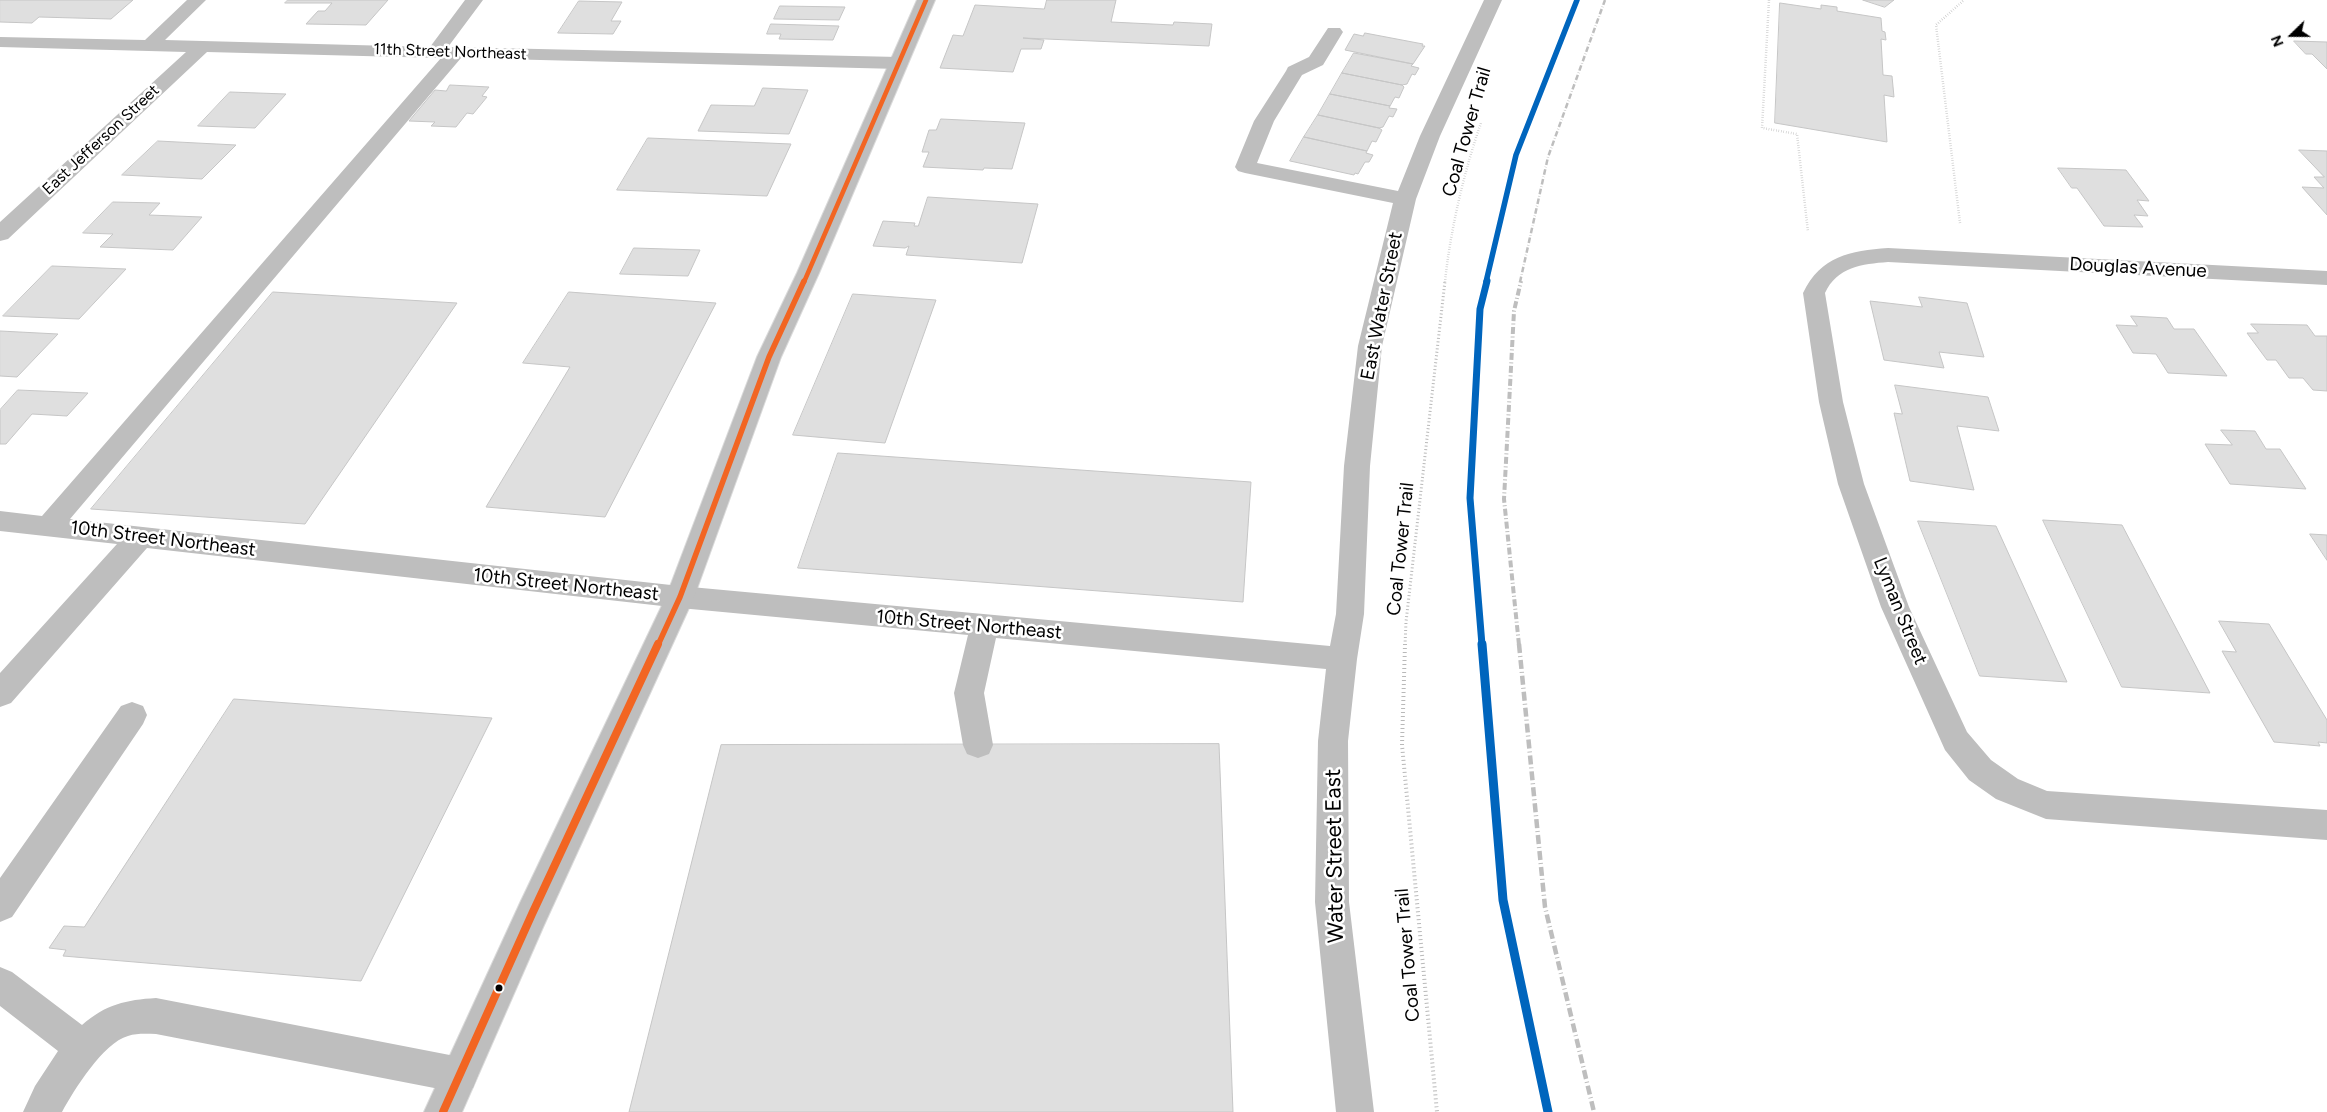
<!DOCTYPE html>
<html>
<head>
<meta charset="utf-8">
<style>
	body { margin:0 }
	#map { position:relative; width:2327px; height:1112px; overflow:hidden; background:#fff; font-family:Figtree,sans-serif }
	canvas { display:block }
	.north { position:absolute; left:2267px; top:10px; width:50px; height:50px; -webkit-text-stroke:4px #fff; paint-order:stroke; rotate:248deg; font-size:14px; font-weight:700; line-height:20px; text-align:center; color:#000 }
	.north::after { content:''; display:block; margin:auto; width:18px; height:22px; background:#000; clip-path:polygon(50% 0,100% 100%,50% 72%,0 100%) }
</style>
</head>
<body>
<div id="map">
<canvas width="2327" height="1112"></canvas>
<div class="north">N</div>
</div>
<script>
const g = document.querySelector('canvas').getContext('2d');
g.lineJoin = 'round';
function paint(path, color) { g.fillStyle = color; g.fill(path, 'evenodd'); }
function stroke(path, color, width, dash) { g.strokeStyle = color; g.lineWidth = width; g.lineCap = dash ? 'butt' : 'round'; g.setLineDash(dash || []); g.stroke(path); }
function label(font, color, halo, rows, align = 'center') {
  g.font = font + ' Figtree,sans-serif'; g.lineWidth = 5; g.setLineDash([]); g.textBaseline = 'middle'; g.strokeStyle = halo; g.fillStyle = color; for (const [text, x, y, turn = 0] of rows) {
    g.save(); g.translate(x, y); g.rotate((+turn || 0) * Math.PI / 180); g.textAlign = isNaN(turn) ? turn : align; if (halo) g.strokeText(text, 0, 0); g.fillText(text, 0, 0); g.restore();
  }
}
const building = new Path2D(`
	M 0,0 L 133,0 L 111,19 L 39,17 L 32,23 L 0,22 Z
	M 288,0 L 388,0 L 366,25 L 306,24 L 318,11 L 325,11 L 332,3 L 285,3 Z
	M 1047,0 L 1116,0 L 1111,22 L 1173,25 L 1174,22 L 1212,24 L 1209,46 L 1023,38 L 1044,40 L 1041,49 L 1021,49 L 1013,72 L 940,68 L 953,35 L 963,36 L 975,5 L 1044,9 Z
	M 1863,0 L 1894,0 L 1885,7 Z
	M 579,1 L 622,2 L 611,21 L 621,21 L 613,34 L 558,33 Z
	M 1780,3 L 1821,9 L 1821,5 L 1837,7 L 1837,11 L 1881,18 L 1882,31 L 1885,32 L 1886,40 L 1881,39 L 1883,75 L 1892,76 L 1894,97 L 1884,95 L 1887,142 L 1775,123 Z
	M 780,6 L 845,7 L 839,20 L 774,19 Z
	M 771,24 L 839,26 L 833,40 L 779,39 L 781,34 L 767,34 Z
	M 1365,33 L 1423,44 L 1422,46 L 1425,46 L 1413,64 L 1345,50 L 1354,34 L 1363,36 Z
	M 2294,41 L 2327,42 L 2327,69 L 2312,54 L 2306,54 Z
	M 1354,53 L 1413,64 L 1411,66 L 1419,68 L 1415,75 L 1412,74 L 1407,84 L 1402,85 L 1342,73 Z
	M 1342,73 L 1402,85 L 1404,87 L 1399,98 L 1395,97 L 1390,106 L 1330,94 Z
	M 450,85 L 489,87 L 482,96 L 487,97 L 473,114 L 467,113 L 456,127 L 431,126 L 435,122 L 409,121 L 435,90 L 446,91 Z
	M 763,88 L 808,90 L 789,134 L 698,131 L 711,105 L 754,106 Z
	M 230,92 L 286,94 L 255,128 L 198,126 Z
	M 1330,94 L 1390,106 L 1389,108 L 1397,109 L 1393,117 L 1389,116 L 1383,127 L 1379,128 L 1318,115 Z
	M 1318,115 L 1379,128 L 1382,130 L 1376,142 L 1372,141 L 1367,151 L 1304,137 Z
	M 941,119 L 1025,123 L 1012,169 L 984,168 L 983,170 L 923,167 L 929,152 L 922,152 L 929,130 L 936,130 Z
	M 1304,137 L 1367,151 L 1366,153 L 1373,155 L 1369,162 L 1365,162 L 1358,174 L 1355,173 L 1354,175 L 1290,161 Z
	M 648,138 L 791,144 L 767,196 L 617,190 Z
	M 158,141 L 236,145 L 202,179 L 122,175 Z
	M 2299,150 L 2327,151 L 2327,215 L 2302,187 L 2324,188 L 2314,177 L 2324,177 Z
	M 2058,168 L 2126,170 L 2149,201 L 2137,200 L 2148,216 L 2134,215 L 2143,227 L 2104,226 L 2077,188 L 2072,188 Z
	M 928,197 L 1038,204 L 1022,263 L 906,255 L 909,246 L 905,248 L 873,246 L 883,221 L 915,223 L 914,226 L 918,226 Z
	M 113,202 L 160,203 L 149,215 L 202,217 L 173,250 L 100,247 L 113,234 L 83,233 Z
	M 634,248 L 700,250 L 688,276 L 620,274 Z
	M 52,266 L 126,269 L 79,319 L 3,316 Z
	M 273,292 L 457,303 L 305,524 L 91,509 Z
	M 569,292 L 716,303 L 605,517 L 486,507 L 570,367 L 523,363 Z
	M 853,294 L 936,300 L 885,443 L 793,435 Z
	M 1919,297 L 1967,303 L 1984,357 L 1939,352 L 1944,368 L 1884,360 L 1870,301 L 1922,307 Z
	M 2131,316 L 2167,318 L 2174,329 L 2194,329 L 2227,376 L 2168,373 L 2156,354 L 2133,353 L 2116,325 L 2137,326 Z
	M 2251,324 L 2307,325 L 2315,336 L 2327,336 L 2327,391 L 2313,390 L 2303,378 L 2289,378 L 2276,360 L 2267,360 L 2247,333 L 2258,333 Z
	M 0,331 L 58,334 L 17,377 L 0,376 Z
	M 1895,385 L 1988,397 L 1999,431 L 1957,426 L 1974,490 L 1910,481 L 1894,413 L 1902,414 Z
	M 18,390 L 88,393 L 67,416 L 32,414 L 6,444 L 0,444 L 0,410 Z
	M 2221,430 L 2255,431 L 2266,449 L 2280,449 L 2306,489 L 2230,484 L 2205,444 L 2232,445 Z
	M 838,453 L 1251,482 L 1243,602 L 798,568 Z
	M 2043,520 L 2122,525 L 2210,693 L 2122,687 Z
	M 1918,521 L 1996,526 L 2067,682 L 1980,676 Z
	M 2310,534 L 2327,535 L 2327,560 Z
	M 2219,621 L 2269,624 L 2327,720 L 2327,743 L 2318,742 L 2320,746 L 2274,742 L 2222,651 L 2236,652 Z
	M 234,699 L 492,718 L 361,981 L 63,956 L 66,950 L 49,948 L 64,926 L 84,927 Z
	M 1219,744 L 1233,1112 L 629,1112 L 721,745 Z`);
const pathFar2 = new Path2D(`
	M 1769,0 L 1762,128 L 1797,134 L 1808,232
	M 1960,223 L 1936,25 L 1964,0
	M 1445,282 C 1450,232 1464,171 1481,123`);
const pathFar1 = new Path2D(`
	M 1405,645 L 1406,622 L 1445,281`);
const path = new Path2D(`
	M 1405,644 L 1402,745 L 1437,1112`);
const minor = new Path2D(`
	M 187,0 L 206,0 L 165,40 L 430,47 L 465,0 L 483,0 L 448,47 L 899,57 L 906,59 L 908,63 L 906,67 L 899,69 L 461,58 L 70,519 L 680,586 L 1330,646 L 1336,614 L 1344,466 L 1358,346 L 1393,203 L 1245,173 L 1238,171 L 1235,167 L 1254,121 L 1286,71 L 1288,67 L 1309,57 L 1328,28 L 1340,28 L 1343,32 L 1323,65 L 1302,75 L 1274,121 L 1257,163 L 1398,191 L 1420,136 L 1484,0 L 1502,0 L 1440,136 L 1416,199 L 1382,346 L 1370,466 L 1364,614 L 1357,659 L 1348,741 L 1349,902 L 1374,1112 L 1336,1112 L 1315,902 L 1318,741 L 1326,669 L 996,638 L 984,693 L 993,745 L 989,754 L 978,758 L 967,754 L 963,745 L 954,693 L 968,635 L 680,608 L 147,548 L 11,703 L 0,707 L 0,673 L 117,544 L 0,531 L 0,511 L 42,516 L 441,58 L 207,52 L 8,239 L 0,241 L 0,222 L 186,52 L 0,47 L 0,37 L 145,40 Z
	M 1888,248 L 2327,271 L 2327,285 L 1888,262 C 1862,264 1837,267 1825,293 L 1843,402 L 1864,484 L 1909,607 L 1967,732 L 1991,760 L 2018,779 L 2047,791 L 2327,810 L 2327,840 L 2046,819 L 1996,799 L 1969,780 L 1945,750 L 1881,607 L 1838,484 L 1819,402 L 1803,293 C 1821,256 1850,251 1888,248 Z
	M 132,702 L 143,706 L 147,715 L 143,724 L 12,917 L 0,922 L 0,878 L 121,706 Z
	M 0,967 L 12,972 L 82,1025 C 106,1004 126,1000 156,998 L 460,1057 L 473,1062 L 478,1075 L 473,1088 L 460,1093 L 156,1034 C 147,1034 137,1033 128,1036 C 103,1043 74,1090 62,1112 L 23,1112 L 35,1086 L 58,1051 L 0,1006 Z`);
const major = new Path2D(`
	M 917,0 L 935,0 L 819,273 L 781,357 L 694,597 L 544,925 L 462,1112 L 424,1112 L 520,903 L 666,597 L 757,357 L 797,273 Z`);
const railFar2 = new Path2D(`
	M 1520,282 L 1548,157 L 1605,0`);
const railFar1 = new Path2D(`
	M 1519,645 L 1504,499 L 1514,311 L 1521,281`);
const rail = new Path2D(`
	M 1519,644 L 1545,907 L 1594,1112`);
const bus1Far2 = new Path2D(`
	M 804,282 L 926,0`);
const bus1Far1 = new Path2D(`
	M 658,645 L 680,597 L 769,357 L 804,281`);
const bus1 = new Path2D(`
	M 443,1112 L 532,914 L 658,644`);
const rail1Far2 = new Path2D(`
	M 1486,282 L 1516,155 L 1577,0`);
const rail1Far1 = new Path2D(`
	M 1482,645 L 1470,498 L 1480,309 L 1487,281`);
const rail1 = new Path2D(`
	M 1482,644 L 1503,900 L 1548,1112`);
const markers = [
	[499,988,4.5,"#000"]
];
const farStreetnames = [
	["11th Street Northeast",450,52,2],
	["East Jefferson Street",101,140,-43]
];
const streetNames = [
	["Coal Tower Trail",1467,132,-74],
	["Douglas Avenue",2138,268,3],
	["East Water Street",1382,306,-79],
	["10th Street Northeast",163,539,7],
	["Coal Tower Trail",1401,549,-84],
	["10th Street Northeast",566,585,6],
	["Lyman Street",1900,611,68],
	["10th Street Northeast",969,625,5],
	["Coal Tower Trail",1408,955,-95]
];
const nearStreetnames = [
	["Water Street East",1335,856,-91]
];
paint(building, '#dfdfdf');
stroke(building, '#c6c6c6', 1);
stroke(major, '#dbdbdb', 2);
stroke(pathFar2, '#b9b9b9', 2.5, [0.5, 2]);
stroke(pathFar1, '#b9b9b9', 3, [1, 2.5]);
stroke(path, '#b9b9b9', 4, [1, 3]);
paint(minor, '#bebebe');
paint(major, '#bebebe');
stroke(railFar2, '#bebebe', 2.5, [5.5, 2, 0.5, 2]);
stroke(railFar1, '#bebebe', 4, [7, 2.5, 1, 2.5]);
stroke(rail, '#bebebe', 4.5, [9, 3, 1, 3]);
stroke(bus1Far2, '#f26522', 4.5);
stroke(bus1Far1, '#f26522', 5.5);
stroke(bus1, '#f26522', 8);
stroke(rail1Far2, '#0065bd', 5.5);
stroke(rail1Far1, '#0065bd', 7);
stroke(rail1, '#0065bd', 9);
for (const [x, y, r, color] of markers) { const dot = new Path2D(); dot.arc(x, y, r, 0, 2 * Math.PI); g.fillStyle = color; g.fill(dot); stroke(dot, '#fff', 2); }
label('16px', '#000', '#fff', farStreetnames);
label('19px', '#000', '#fff', streetNames);
label('22px', '#000', '#fff', nearStreetnames);
</script>
</body>
</html>
